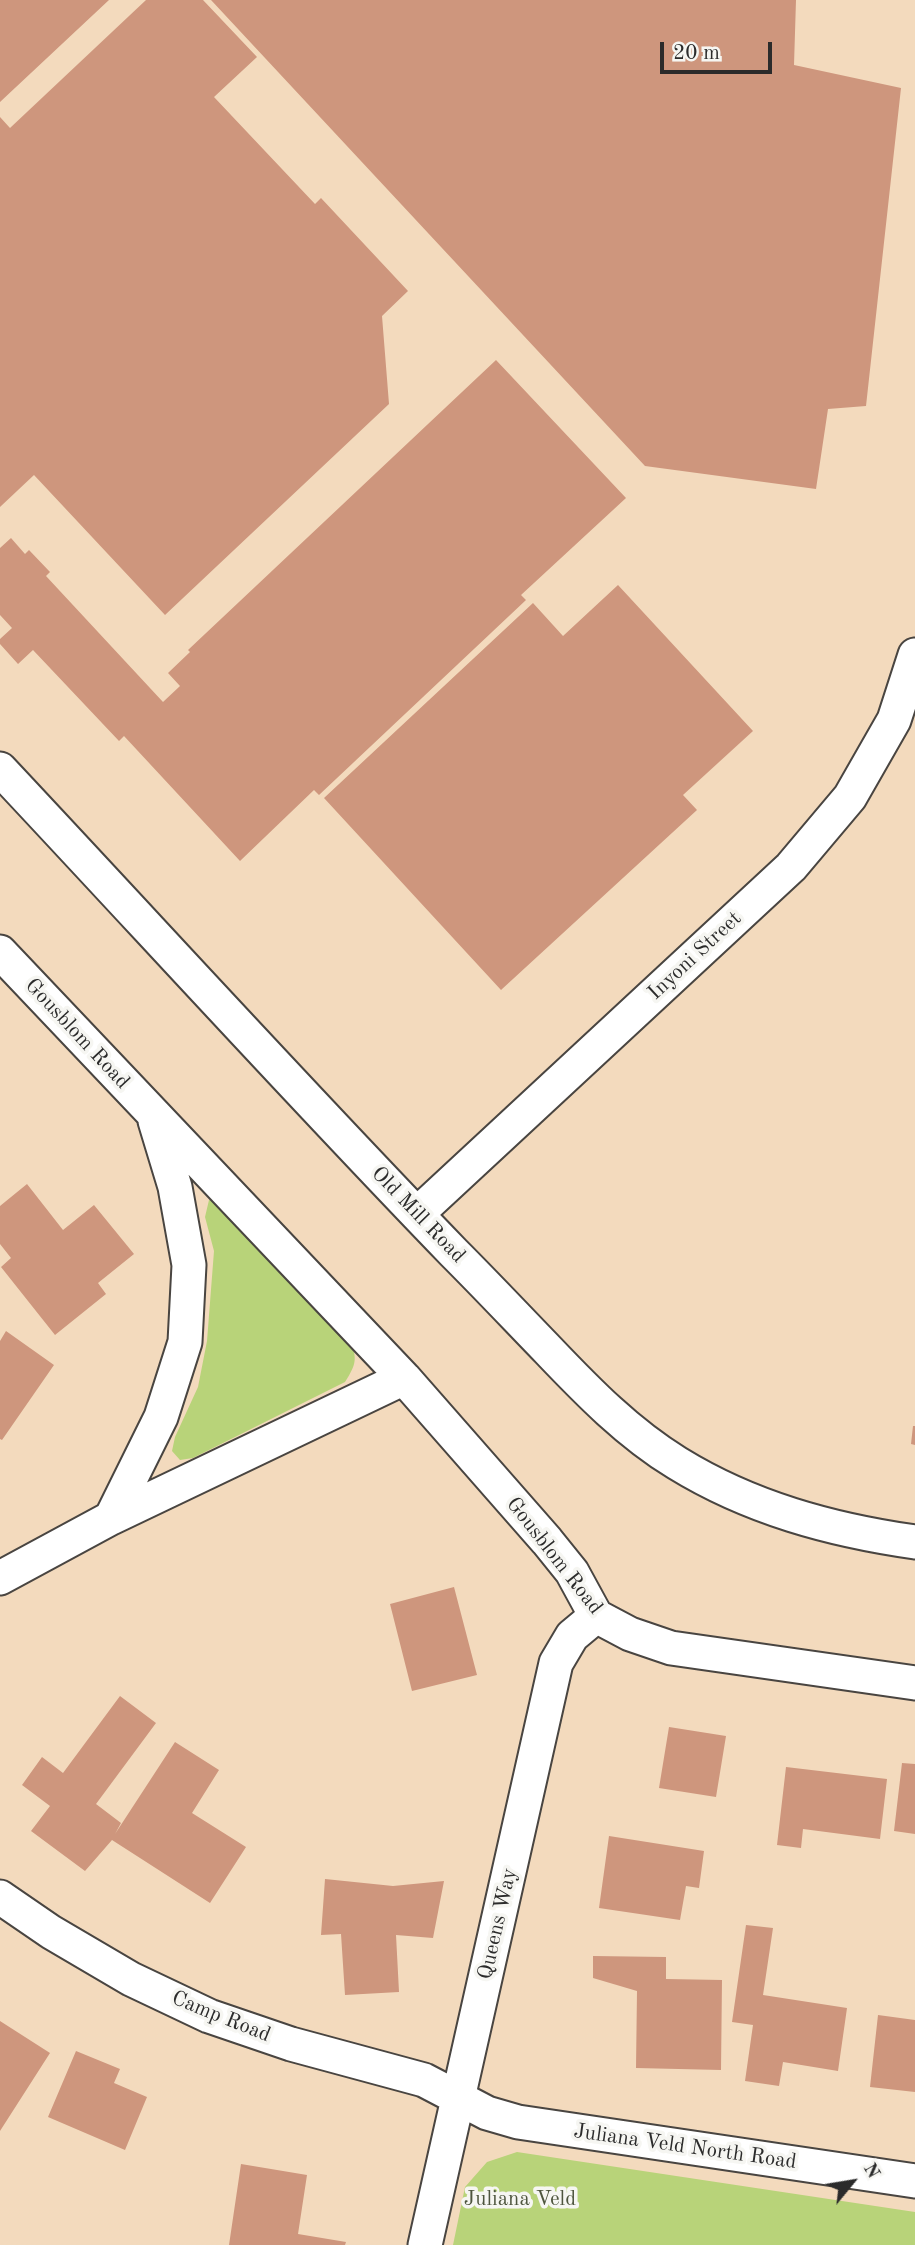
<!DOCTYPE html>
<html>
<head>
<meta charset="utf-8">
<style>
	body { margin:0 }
	#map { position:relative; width:915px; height:2245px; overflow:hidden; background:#f3dabd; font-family:"Old Standard TT",serif }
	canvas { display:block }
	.north { position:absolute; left:817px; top:2147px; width:70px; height:70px; -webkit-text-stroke:5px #f6f6f2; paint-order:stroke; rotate:60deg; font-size:19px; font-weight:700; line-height:28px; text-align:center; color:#2b2b2b }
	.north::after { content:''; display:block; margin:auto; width:24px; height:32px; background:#2b2b2b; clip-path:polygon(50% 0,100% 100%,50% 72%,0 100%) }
	.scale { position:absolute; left:660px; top:42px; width:112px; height:32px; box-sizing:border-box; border:4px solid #2b2b2b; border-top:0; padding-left:9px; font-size:21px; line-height:24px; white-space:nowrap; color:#2b2b2b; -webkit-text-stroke:5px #f6f6f2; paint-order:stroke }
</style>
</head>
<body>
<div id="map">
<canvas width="915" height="2245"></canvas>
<div class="north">N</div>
<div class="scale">20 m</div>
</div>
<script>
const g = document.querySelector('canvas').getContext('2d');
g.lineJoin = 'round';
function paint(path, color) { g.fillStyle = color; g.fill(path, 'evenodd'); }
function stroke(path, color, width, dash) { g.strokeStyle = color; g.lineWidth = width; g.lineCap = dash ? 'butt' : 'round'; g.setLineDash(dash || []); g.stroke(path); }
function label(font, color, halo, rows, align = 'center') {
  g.font = font + ' "Old Standard TT",serif'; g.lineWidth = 7; g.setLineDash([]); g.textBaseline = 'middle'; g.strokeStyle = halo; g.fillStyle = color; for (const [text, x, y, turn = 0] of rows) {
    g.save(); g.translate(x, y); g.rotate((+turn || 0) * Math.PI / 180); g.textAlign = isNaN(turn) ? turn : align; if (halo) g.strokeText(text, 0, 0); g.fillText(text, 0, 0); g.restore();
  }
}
const green = new Path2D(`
	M 209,1200 L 222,1203 L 348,1335 C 357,1357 358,1362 345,1382 L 193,1458 L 180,1460 L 172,1451 L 175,1437 L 198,1387 L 207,1341 L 214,1251 L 205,1217 Z
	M 517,2152 L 915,2212 L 915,2245 L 453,2245 L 465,2187 L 487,2162 Z`);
const building = new Path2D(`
	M 0,0 L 109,0 L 0,102 Z
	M 146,0 L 203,0 L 257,57 L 214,97 L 315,204 L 321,198 L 408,291 L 382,316 L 389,404 L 165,615 L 34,475 L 0,507 L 0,117 L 10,128 Z
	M 211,0 L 796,0 L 794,65 L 901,88 L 866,406 L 828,409 L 816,489 L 645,466 Z
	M 496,360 L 626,498 L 521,595 L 526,600 L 319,795 L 314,790 L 240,861 L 124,736 L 119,741 L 33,650 L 18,664 L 0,644 L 0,639 L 12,628 L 0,615 L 0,548 L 11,538 L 25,554 L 29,550 L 50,572 L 46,576 L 163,702 L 180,686 L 168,673 L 190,652 L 188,650 Z
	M 618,585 L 753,731 L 683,795 L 697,810 L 501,990 L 324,798 L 533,603 L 563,636 Z
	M 27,1184 L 63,1230 L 94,1205 L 134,1254 L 98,1283 L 106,1294 L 55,1335 L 1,1267 L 11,1258 L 0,1244 L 0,1206 Z
	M 6,1331 L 54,1365 L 2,1440 L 0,1439 L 0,1341 Z
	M 913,1426 L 915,1426 L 915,1445 L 911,1444 Z
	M 454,1587 L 477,1675 L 412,1691 L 390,1604 Z
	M 120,1696 L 156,1723 L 96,1804 L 121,1823 L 115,1834 L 175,1742 L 219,1770 L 192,1813 L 246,1847 L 210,1903 L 112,1840 L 85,1871 L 31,1831 L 50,1806 L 22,1785 L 42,1757 L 63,1773 Z
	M 669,1727 L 726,1736 L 716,1797 L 659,1788 Z
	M 902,1763 L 915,1764 L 915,1834 L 894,1831 Z
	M 786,1767 L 887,1779 L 880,1839 L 803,1829 L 801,1848 L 777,1845 Z
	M 609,1836 L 704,1851 L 699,1888 L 686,1886 L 680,1920 L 599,1908 Z
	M 325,1879 L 393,1886 L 444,1881 L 433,1938 L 396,1935 L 399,1992 L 345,1995 L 341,1934 L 321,1935 Z
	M 746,1925 L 773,1928 L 763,1995 L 847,2008 L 838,2071 L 783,2062 L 779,2086 L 745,2081 L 753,2025 L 732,2022 Z
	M 593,1956 L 666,1957 L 666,1979 L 722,1980 L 721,2070 L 636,2068 L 637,1991 L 593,1978 Z
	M 878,2015 L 915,2020 L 915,2092 L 870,2087 Z
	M 0,2021 L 50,2053 L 0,2131 Z
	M 76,2051 L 120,2069 L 114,2083 L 147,2097 L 125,2150 L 48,2117 Z
	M 241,2164 L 307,2175 L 298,2234 L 346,2242 L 345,2245 L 229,2245 Z`);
const street = new Path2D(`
	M 0,769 C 151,930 300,1094 454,1253 C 486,1285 517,1318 548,1350 C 588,1392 628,1433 677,1463 C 750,1508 831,1530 915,1542
	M 0,952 L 404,1378 L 547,1541 L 572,1572 L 596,1616 L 630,1634 L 671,1648 L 915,1683
	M 417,1214 L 791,867 L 850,797 L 894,720 L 915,655
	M 111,1518 L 161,1417 L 185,1342 L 189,1265 L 175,1187 L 155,1121
	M 0,1578 L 111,1518 L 404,1378
	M 0,1897 L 51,1932 L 131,1979 L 209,2016 L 291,2044 L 424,2080 L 487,2113 L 518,2122 L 915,2181
	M 425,2245 L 556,1663 L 572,1636 L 596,1616`);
const streetNames = [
	["Inyoni Street",695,956,-43],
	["Gousblom Road",77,1034,47],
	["Old Mill Road",418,1215,46],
	["Gousblom Road",554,1556,52],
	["Queens Way",498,1924,-77],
	["Camp Road",221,2017,22],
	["Juliana Veld North Road",685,2147,8]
];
const parkNames = [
	["Juliana Veld",520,2199]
];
paint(green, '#b8d379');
paint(building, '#ce967d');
stroke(street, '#494541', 37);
stroke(street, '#fff', 33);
label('21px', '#2b2b2b', '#f6f6f2', streetNames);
label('21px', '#4e553e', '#f6f6f2', parkNames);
</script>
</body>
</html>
